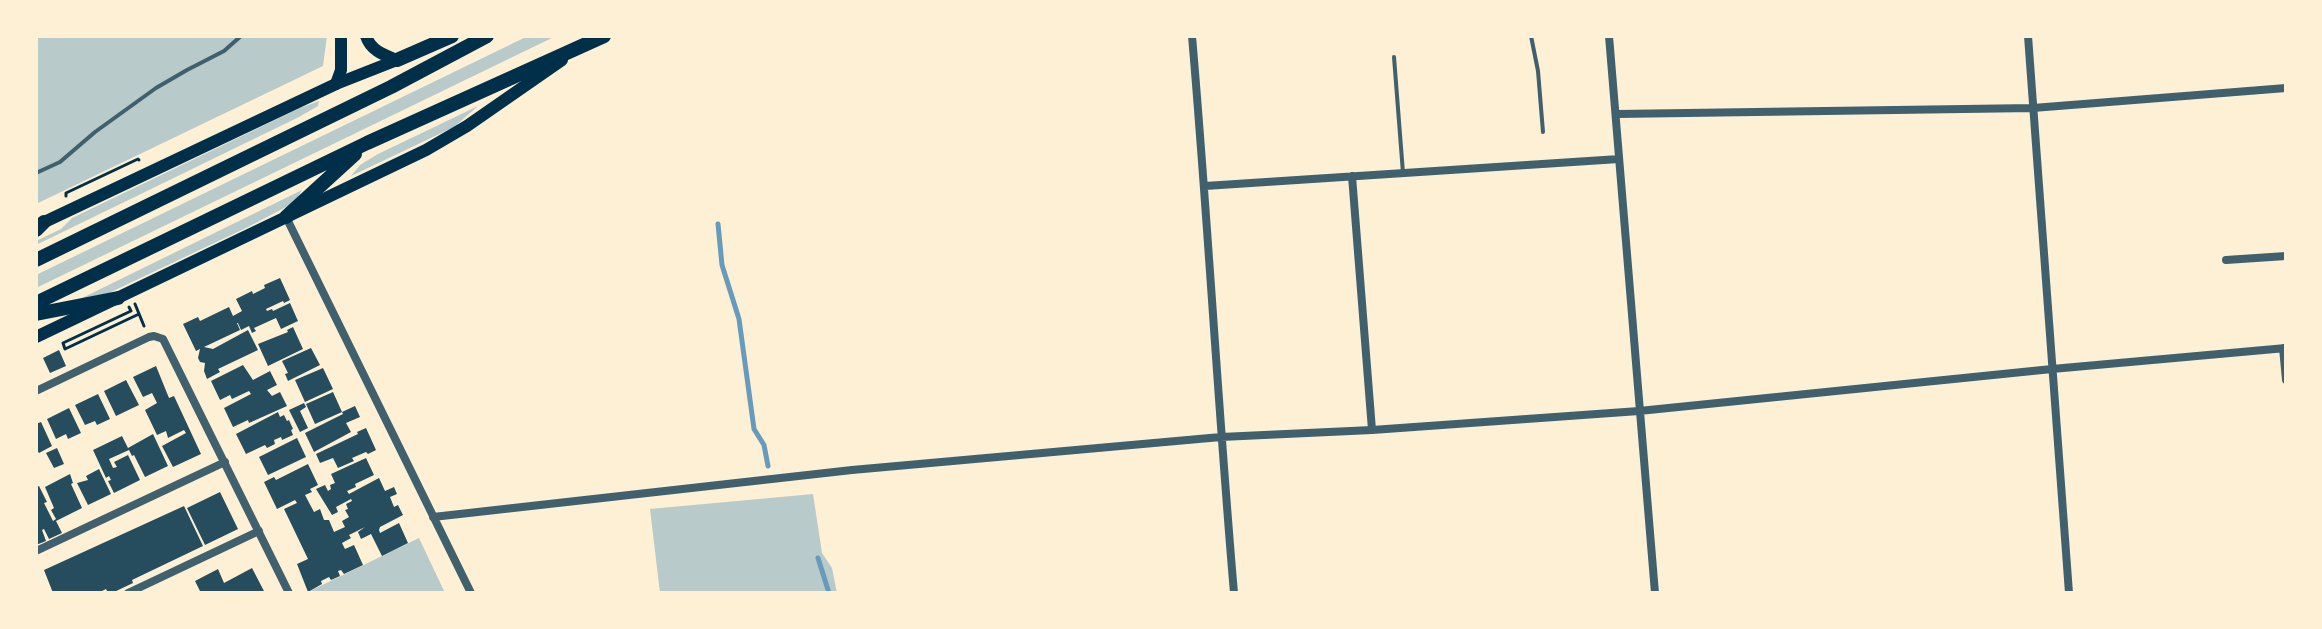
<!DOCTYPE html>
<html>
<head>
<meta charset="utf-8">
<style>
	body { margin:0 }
	#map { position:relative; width:2322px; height:629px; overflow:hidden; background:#fdf0d5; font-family:Manrope,sans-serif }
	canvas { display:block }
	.frame { position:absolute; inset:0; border:38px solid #fdf0d5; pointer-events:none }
</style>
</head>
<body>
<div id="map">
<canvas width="2322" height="629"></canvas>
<div class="frame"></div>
</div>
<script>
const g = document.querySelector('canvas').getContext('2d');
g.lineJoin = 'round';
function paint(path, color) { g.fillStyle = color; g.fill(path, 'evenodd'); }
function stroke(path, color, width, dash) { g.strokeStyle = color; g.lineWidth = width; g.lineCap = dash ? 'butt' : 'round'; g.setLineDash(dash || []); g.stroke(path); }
const green = new Path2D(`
	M 36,36 L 327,36 L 323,66 L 36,204 Z
	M 528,36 L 556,36 L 36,288 L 36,275 Z
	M 319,101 L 318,106 L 299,117 L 36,245 L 36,241 L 61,229 L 72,218 L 300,108 Z
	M 478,106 L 454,127 L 351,176 L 360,165 L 378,154 Z
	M 302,190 L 296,200 L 288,206 L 248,227 L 109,293 L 80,299 Z
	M 813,494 L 822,553 L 832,568 L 837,593 L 660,593 L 650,509 Z
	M 419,538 L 445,593 L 309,593 L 308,592 Z`);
const stream = new Path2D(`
	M 718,224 L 722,265 L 739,319 L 754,429 L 764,445 L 768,466
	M 818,558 L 829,593`);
const building = new Path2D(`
	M 280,278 L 290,300 L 284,303 L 283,301 L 266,309 L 267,311 L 272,309 L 273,311 L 290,303 L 298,321 L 281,329 L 276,318 L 254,328 L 256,331 L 252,333 L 249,326 L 241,330 L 238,323 L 237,323 L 240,330 L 204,347 L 213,349 L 248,330 L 258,350 L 218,369 L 220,372 L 207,379 L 204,371 L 205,363 L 200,362 L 198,358 L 200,349 L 196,351 L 183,324 L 198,317 L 200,321 L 229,307 L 233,316 L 242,311 L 236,299 L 252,291 L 253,294 L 265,288 L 264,285 Z
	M 293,327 L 303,349 L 268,366 L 258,344 L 288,332 L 287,330 Z
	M 311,348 L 320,365 L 288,381 L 285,374 L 288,373 L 282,361 Z
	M 59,350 L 66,366 L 50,373 L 43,358 Z
	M 243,365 L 253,380 L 270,371 L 277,385 L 267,390 L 272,396 L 280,392 L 287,406 L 249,423 L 248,420 L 233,427 L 224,408 L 251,394 L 249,391 L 232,399 L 230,395 L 220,400 L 211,381 Z
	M 156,366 L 169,398 L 174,396 L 201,454 L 173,467 L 162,446 L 186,433 L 184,430 L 168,438 L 166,431 L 157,435 L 145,410 L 157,403 L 152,393 L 143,397 L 133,377 Z
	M 323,368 L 333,389 L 305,402 L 295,380 Z
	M 126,380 L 139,405 L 116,416 L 104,391 Z
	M 333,392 L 342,412 L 355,406 L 360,417 L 346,423 L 351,432 L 314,452 L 305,433 L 343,414 L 342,412 L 315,424 L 306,404 Z
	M 98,394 L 110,419 L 97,425 L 95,421 L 85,425 L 75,405 Z
	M 304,403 L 306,407 L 300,411 L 308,428 L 300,432 L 289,410 Z
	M 69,408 L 81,433 L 68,439 L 66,434 L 56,439 L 47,419 Z
	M 278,412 L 280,417 L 284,415 L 287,421 L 289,420 L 293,429 L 291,430 L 293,435 L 282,440 L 281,437 L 274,440 L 275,444 L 267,448 L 265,445 L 246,454 L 236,434 Z
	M 41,422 L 52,446 L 39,453 L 36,449 L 36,424 Z
	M 366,428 L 376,450 L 368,454 L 366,452 L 352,458 L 354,461 L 338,468 L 333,458 L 320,463 L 316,454 L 358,434 L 357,432 Z
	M 153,434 L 168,466 L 145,477 L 134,455 L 132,456 L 129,450 L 109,459 L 113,468 L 117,467 L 114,462 L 128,455 L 140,480 L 114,493 L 108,481 L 111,480 L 109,476 L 106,478 L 93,450 L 122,436 L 128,448 Z
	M 297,438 L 306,457 L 268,475 L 259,457 Z
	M 57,448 L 64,464 L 54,468 L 46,453 Z
	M 366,458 L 374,475 L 355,484 L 356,487 L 347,491 L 349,494 L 379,478 L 385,491 L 394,487 L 397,494 L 390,497 L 394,507 L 398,505 L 403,515 L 380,527 L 379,530 L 380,533 L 399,523 L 408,543 L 382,556 L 371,534 L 361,539 L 358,532 L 365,527 L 349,535 L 351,538 L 342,543 L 345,549 L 354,545 L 363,565 L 344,574 L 341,570 L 338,571 L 340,576 L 331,580 L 329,577 L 321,581 L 322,584 L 308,592 L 297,564 L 308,559 L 284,509 L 297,503 L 295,500 L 277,509 L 264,482 L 274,477 L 276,480 L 308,464 L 318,485 L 310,489 L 312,492 L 305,495 L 314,512 L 320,509 L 324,520 L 329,520 L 334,532 L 345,527 L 342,521 L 349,517 L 345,510 L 348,509 L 346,504 L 352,501 L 351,499 L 336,507 L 338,512 L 332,515 L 316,489 L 325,485 L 328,491 L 331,489 L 330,485 L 335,483 L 331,474 Z
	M 99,469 L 111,494 L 88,505 L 77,483 L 88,480 L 86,476 Z
	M 70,474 L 73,483 L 71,484 L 82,508 L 56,521 L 62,533 L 49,539 L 44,529 L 42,530 L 46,541 L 36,545 L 36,487 L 39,486 L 47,502 L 44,503 L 53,521 L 56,519 L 51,510 L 54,508 L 45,487 Z
	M 220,492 L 238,529 L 205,545 L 187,508 Z
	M 184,506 L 203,546 L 132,580 L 133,583 L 112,593 L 108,593 L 106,589 L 98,593 L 53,593 L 44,570 Z
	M 252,568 L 265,593 L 201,593 L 195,581 L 218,569 L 224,583 Z`);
const path = new Path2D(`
	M 66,196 L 66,193 L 138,159 L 139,160
	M 135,304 L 144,326
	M 129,307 L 131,311 L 63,343 L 65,349 L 139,314`);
const service = new Path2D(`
	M 1531,36 L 1538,71 L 1543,132
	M 1394,57 L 1403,173
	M 36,173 L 60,162 L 95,132 L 156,88 L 187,70 L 224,51 L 241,36`);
const minor = new Path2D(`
	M 1192,36 C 1208,222 1218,407 1234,593
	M 1609,36 L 1655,593
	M 2028,36 L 2069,593
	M 1617,114 L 2033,108 L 2286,88
	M 1352,176 L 1372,430
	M 1205,186 L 1619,159
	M 286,217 L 471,593
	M 2226,260 L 2286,256
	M 2283,348 L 2286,380
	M 36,391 L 149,337 L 154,336 L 163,339 L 289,593
	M 433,517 L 852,470 L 1221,437 L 1372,430 L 1639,411 L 2052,369 L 2286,348
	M 36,551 L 225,462
	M 128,593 L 259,531`);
const secondary = new Path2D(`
	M 36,226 L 336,84 L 397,60
	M 36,337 L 426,150 L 467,126 L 562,60`);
const primary = new Path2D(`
	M 366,36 C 371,51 384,55 397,60
	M 336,84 L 341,70 L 341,36`);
const trunk = new Path2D(`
	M 397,60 L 452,36
	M 286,217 L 355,154
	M 36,230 L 44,222
	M 36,260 L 391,87 L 487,36
	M 36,303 L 367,143 L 604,36
	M 36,314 L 118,298`);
paint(green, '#b9caca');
stroke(stream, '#669bbc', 5);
paint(building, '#264d5e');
stroke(path, '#003049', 3);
stroke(service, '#3f606c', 4);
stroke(minor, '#3f606c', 8);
stroke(secondary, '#003049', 12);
stroke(primary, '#003049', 12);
stroke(trunk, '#003049', 14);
</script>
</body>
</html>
